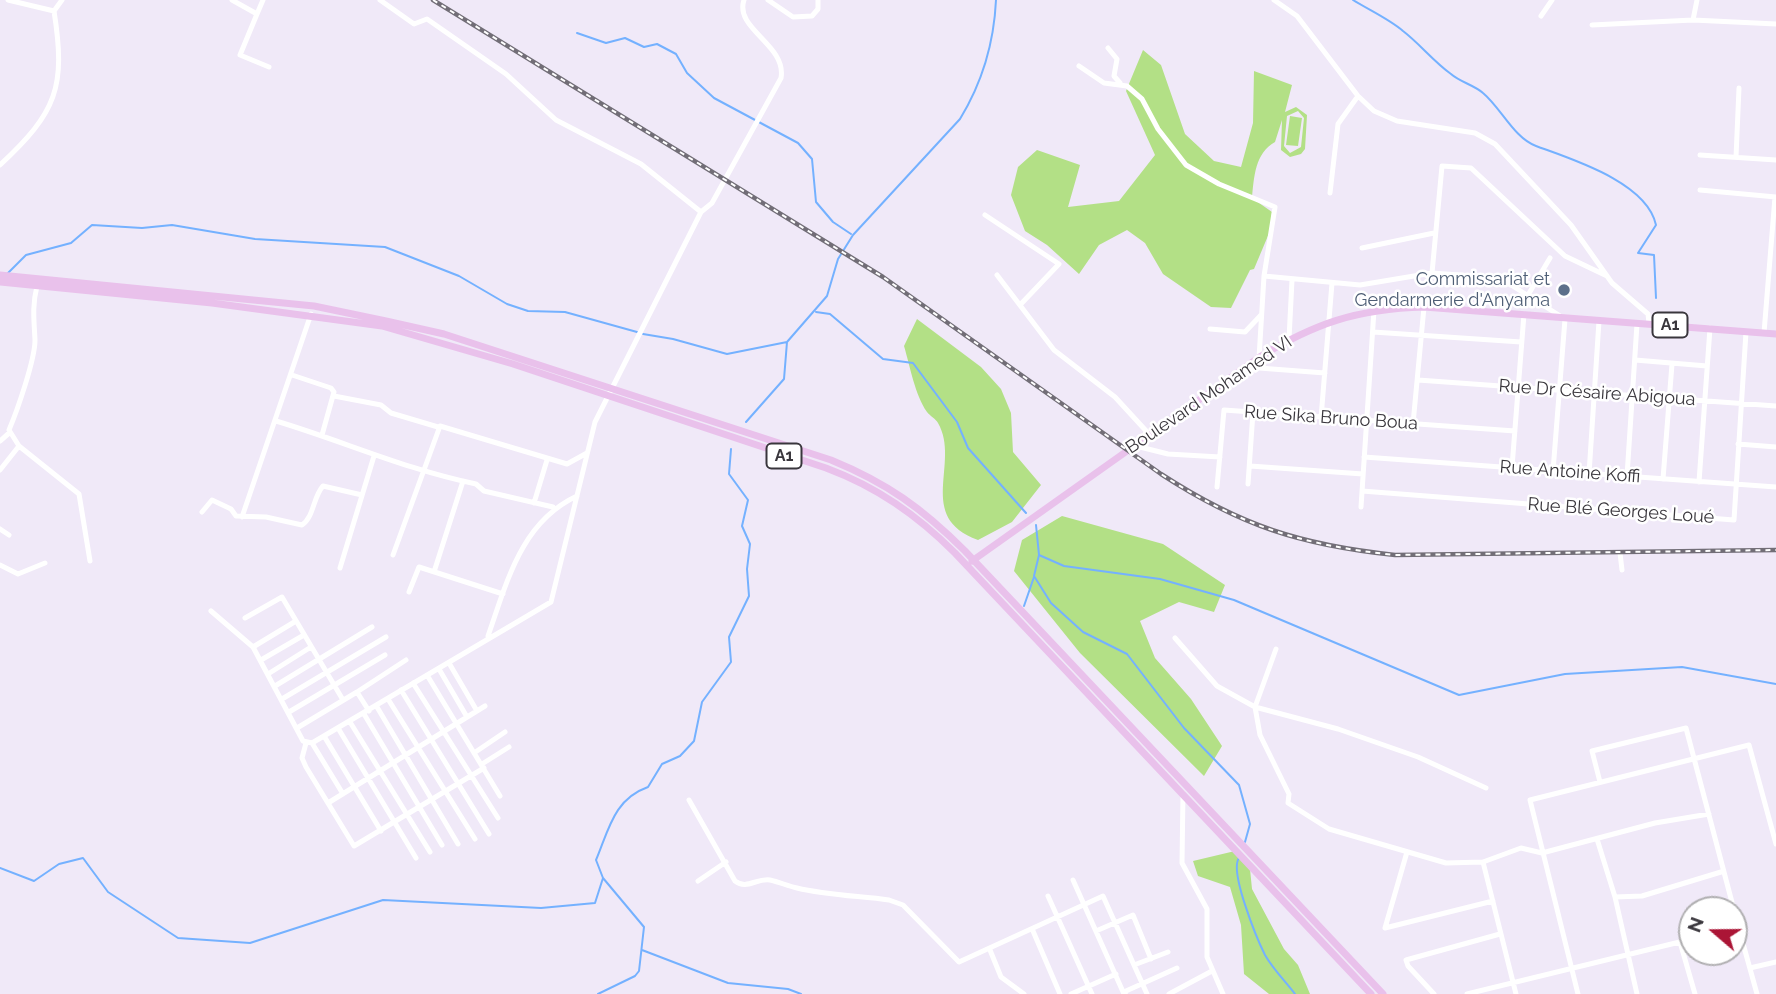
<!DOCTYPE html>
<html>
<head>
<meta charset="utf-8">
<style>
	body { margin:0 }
	#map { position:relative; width:1776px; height:994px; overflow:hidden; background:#f0e9f8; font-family:Raleway,sans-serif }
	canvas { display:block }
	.north { position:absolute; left:1678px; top:896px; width:70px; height:70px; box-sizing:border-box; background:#fff; border:2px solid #b0afb1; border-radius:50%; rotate:290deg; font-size:19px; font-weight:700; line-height:28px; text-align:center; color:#39363c }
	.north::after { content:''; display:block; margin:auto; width:24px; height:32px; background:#ab1536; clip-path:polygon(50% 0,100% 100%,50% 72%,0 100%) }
</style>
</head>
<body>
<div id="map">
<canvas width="1776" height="994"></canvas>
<div class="north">N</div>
</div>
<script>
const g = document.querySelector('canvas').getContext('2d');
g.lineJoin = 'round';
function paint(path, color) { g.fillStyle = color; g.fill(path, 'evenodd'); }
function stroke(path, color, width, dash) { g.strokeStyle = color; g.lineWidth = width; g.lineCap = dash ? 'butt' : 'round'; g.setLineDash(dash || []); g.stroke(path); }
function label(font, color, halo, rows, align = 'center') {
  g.font = font + ' Raleway,sans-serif'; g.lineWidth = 5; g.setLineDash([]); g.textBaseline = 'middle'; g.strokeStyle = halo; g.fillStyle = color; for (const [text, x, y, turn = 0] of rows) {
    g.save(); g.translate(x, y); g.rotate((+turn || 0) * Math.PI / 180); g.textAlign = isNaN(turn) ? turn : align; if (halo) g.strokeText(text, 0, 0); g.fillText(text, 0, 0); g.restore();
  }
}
const green = new Path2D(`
	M 1143,50 L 1161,65 L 1185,134 L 1214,161 L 1241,167 L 1253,123 L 1254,71 L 1292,85 L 1285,112 L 1296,107 L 1307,115 L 1305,149 L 1301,154 L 1290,157 L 1281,150 L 1282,120 L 1275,142 C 1255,153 1254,177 1252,198 L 1272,212 L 1270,231 L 1254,269 L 1250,270 L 1231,308 L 1211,307 L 1163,274 L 1145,243 L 1127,230 L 1099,245 L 1079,274 L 1047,245 L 1025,231 L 1011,195 L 1018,167 L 1037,150 L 1080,165 L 1068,207 L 1119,201 L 1155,155 L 1126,91 ZM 1298,111 L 1304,118 L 1301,147 L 1290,153 L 1284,146 L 1287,116 Z
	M 1290,116 L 1302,118 L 1298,146 L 1286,145 Z
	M 917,319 L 981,367 L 1001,389 L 1011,413 L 1013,452 L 1041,485 L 1012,522 L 978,540 C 915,517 961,463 938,423 C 936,419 930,416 927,412 C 915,395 910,366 904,346 Z
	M 1062,516 L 1163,544 L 1225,585 L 1214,612 L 1179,602 L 1140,621 L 1155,658 L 1191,699 L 1222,746 L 1204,776 L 1080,653 L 1014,571 L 1022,540 Z
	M 1235,851 L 1250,869 L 1252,889 L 1284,949 L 1298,965 L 1310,994 L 1269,994 L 1244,974 L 1241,925 L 1230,887 L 1198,876 L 1193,861 Z`);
const stream = new Path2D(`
	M 1353,0 C 1369,10 1389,19 1403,31 C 1420,44 1433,61 1451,74 C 1460,82 1474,85 1483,93 C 1501,108 1514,138 1536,146 C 1571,159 1647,182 1656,225 L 1638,253 L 1654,255 L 1656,298
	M 577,33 L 606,43 L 625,38 L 644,47 L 657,44 L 676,54 L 687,73 L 714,98 L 798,143 L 812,159 L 816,202 L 833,222 L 851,234
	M 7,274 L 26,255 L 71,243 L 92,225 L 142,228 L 172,225 L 255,239 L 385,247 L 459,276 L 507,304 L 528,311 L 565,312 L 637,332
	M 816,312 L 830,314 L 883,359 L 913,363 L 957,422 L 968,448 L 1026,513
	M 643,334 L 673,339 L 727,354 L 787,342
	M 746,422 L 784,379 L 787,342 L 827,296 L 838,259 L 853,235 L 960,119 C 982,83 994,43 996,0
	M 1036,525 L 1039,555 L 1034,576 L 1051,603 L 1083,632 L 1127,654 L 1184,728 L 1239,785 L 1250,824 L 1245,842
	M 1039,555 L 1064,566 L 1160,579 L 1234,600 L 1459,695 L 1565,674 L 1682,667 L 1776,684
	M 1024,606 L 1034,577
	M 1239,858 C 1229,871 1257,939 1265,955 C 1273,969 1285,981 1295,994
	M 0,868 L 34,881 L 59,864 L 83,858 L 108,892 L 178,938 L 250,943 L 383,900 L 541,908 L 595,903 L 603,878
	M 642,950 L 728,983 L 788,989 L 801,994
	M 598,994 L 635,976 L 639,971 L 644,927 L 603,878 L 596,860 C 609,829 614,799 648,787 L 662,764 L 680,756 L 694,741 L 702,702 L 731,662 L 729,637 L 749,596 L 747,569 L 750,544 L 742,526 L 748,500 L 729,474 L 731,449`);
const minor = new Path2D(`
	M 8,0 L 54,11
	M 232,0 L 257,14 L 263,0
	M 380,0 L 414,24 L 427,19 L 506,74 L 556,120 L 641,164 L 701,212
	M 768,0 L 793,17 L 812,16 L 818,9 L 818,0
	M 1274,0 L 1297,16 L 1358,96 L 1374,111 L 1397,121 L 1475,133 L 1495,144 L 1571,225 L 1612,283 L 1648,314 L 1649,323
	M 1697,0 L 1693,20 L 1776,24
	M 257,14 L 240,55 L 269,67
	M 1541,16 L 1552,0
	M 1592,25 L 1693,20
	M 1108,48 L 1117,59 L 1114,76 L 1120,83
	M 1079,66 L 1104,83 L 1127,86 L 1142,99 L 1158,129 L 1186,165 L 1219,184 L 1275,207 L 1264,276 L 1259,358
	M 1700,155 L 1776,160
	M 1736,157 L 1739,88
	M 0,165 C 57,112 66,87 54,11 L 62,0
	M 1700,190 L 1776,197
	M 1330,193 L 1338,124 L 1358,96
	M 985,215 L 1059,264 L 1020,305
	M 1362,248 L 1434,233
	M 1432,273 L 1442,166 L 1471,168 L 1565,256 L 1607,276
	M 997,275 L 1054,350 L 1115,397 L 1149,434
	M 1264,276 L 1360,285 L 1432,273 L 1500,278 L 1565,319 L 1553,471
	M 1528,295 L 1550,258
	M 1210,329 L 1245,332 L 1261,315
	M 1373,332 L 1521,342
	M 1764,333 L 1775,197
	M 1289,339 L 1292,280
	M 1635,360 L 1707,366
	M 1259,368 L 1325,373
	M 292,375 L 331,388 L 334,392 L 322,435
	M 1418,380 L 1776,406
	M 334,396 L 381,405 L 391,413 L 438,427
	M 1321,418 L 1332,283
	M 276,421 C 343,441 407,470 476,484 L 484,491 L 553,507
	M 1413,424 L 1424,307
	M 0,441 L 8,434
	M 1738,444 L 1776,447
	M 19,446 L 79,494 L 90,561
	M 1136,446 L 1168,454 L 1220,457
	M 1364,457 L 1776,487
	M 1250,466 L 1363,474
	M 1512,467 L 1524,314
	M 0,470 L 19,446 L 9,430 C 17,411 35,360 35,340 C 34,320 32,306 37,286
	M 1589,474 L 1599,321
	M 1627,476 L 1637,324
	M 1663,479 L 1672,364
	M 1699,482 L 1710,328
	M 1248,484 L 1253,412
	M 1217,487 L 1224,410 L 1515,431
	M 1362,491 L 1734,520 L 1746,332
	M 534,503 L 547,460
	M 1361,507 L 1374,310
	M 202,512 L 212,500 L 231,509 L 236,516 L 266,517 L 302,525 C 314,517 313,497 323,486 L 362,495
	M 242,517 L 311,314
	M 0,529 L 9,535
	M 1620,553 L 1622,570
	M 393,555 L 440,426 L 567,464 L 587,453
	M 0,565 L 18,574 L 45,563
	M 340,568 L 374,456
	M 434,572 L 463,481
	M 409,592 L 419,567 L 503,594
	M 211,611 L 253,647 L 303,741 L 312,743 L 551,602 L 595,422 L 701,212 L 712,203 L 781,78 C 787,45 734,29 744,0
	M 245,618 L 282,597 L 343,700
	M 488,636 C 507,582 521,522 577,496
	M 1175,638 L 1217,686 L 1255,707 L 1338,729 L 1418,757 L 1486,788
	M 253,647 L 296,621
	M 1276,649 L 1255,707 L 1260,735 L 1289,794 L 1288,803 L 1329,829 L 1446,863 L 1483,862 L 1521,848 L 1542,853 L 1655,823 L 1709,814
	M 261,660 L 304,635
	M 449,663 L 477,711
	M 439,669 L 467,717
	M 268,674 L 311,647
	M 427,675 L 500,796
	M 413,683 L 498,818
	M 275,686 L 372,627
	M 401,690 L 489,834
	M 357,692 L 406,660
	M 282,699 L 386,637
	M 388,699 L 475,839
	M 377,707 L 458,844
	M 289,712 L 385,655
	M 364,714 L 442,845
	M 350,722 L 430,852
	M 297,728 L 357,692 L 369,711
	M 338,728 L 416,858
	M 324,736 L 381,831
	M 306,743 L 302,758 L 306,767 L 354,846 L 484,768
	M 312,743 L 343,794
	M 474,753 L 505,732
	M 482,764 L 509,747
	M 1600,782 L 1592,751 L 1686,728 L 1734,910
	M 1183,793 L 1182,863 L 1207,909 L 1207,957 L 1223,994
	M 689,800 L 735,881 C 747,890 756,878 770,880 C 779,882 788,886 797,888 C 826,895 859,896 889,900 L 903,905 L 959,962 L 1103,896 L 1147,994
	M 328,803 L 485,706
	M 1597,839 L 1615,897 L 1637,994
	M 1407,852 L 1385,928 L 1493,901
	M 1483,862 L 1516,994
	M 1073,880 L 1124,994
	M 698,881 L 726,862
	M 1048,896 L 1092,994
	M 1615,897 L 1642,896 L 1721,872
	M 1734,911 L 1757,994
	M 1033,931 L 1060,994
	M 1096,931 L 1133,915 L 1151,959
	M 1680,942 L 1695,994
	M 990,950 L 1001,977 L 1024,994
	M 1134,965 L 1168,952
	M 1750,968 L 1776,962
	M 1071,994 L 1116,974
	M 1125,994 L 1126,991 L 1177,968
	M 1169,994 L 1212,971
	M 1434,994 L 1408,966 L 1406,960 L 1500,934
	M 1467,994 L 1692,939
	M 1578,994 L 1530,800 L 1749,745 L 1776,844`);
const major = new Path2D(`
	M 0,275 L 314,306 L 386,321 L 444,334 L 831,460 C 887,483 922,508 965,551 L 1383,994
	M 0,282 L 212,303 L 382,326 L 513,364 L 826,468 C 877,487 917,515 955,553 L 1371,994
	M 972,561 L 1258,358 C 1315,323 1357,309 1424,307 L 1776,334`);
const rail = new Path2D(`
	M 433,0 L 883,277 L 1161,474 C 1241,526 1301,545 1395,555 L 1776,550`);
const markers = [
	[1564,290,7,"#5c6f8a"]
];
const shields = [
	[1670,325,35],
	[784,456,35]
];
const shieldNames = [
	["A1",1670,325],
	["A1",784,456]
];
const serviceNames = [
	["Commissariat et",1550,280],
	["Gendarmerie d'Anyama",1550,301]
];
const streetNames = [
	["Rue Dr Césaire Abigoua",1597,393,4],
	["Boulevard Mohamed VI",1209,395,-34],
	["Rue Sika Bruno Boua",1331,418,4],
	["Rue Antoine Koffi",1570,472,4],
	["Rue Blé Georges Loué",1621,511,4]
];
paint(green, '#b3e086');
stroke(stream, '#74b1ff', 2);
stroke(minor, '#fff', 5);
stroke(major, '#e9c1eb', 7);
stroke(rail, '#726e77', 4.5);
stroke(rail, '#fff', 2, [5]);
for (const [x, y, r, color] of markers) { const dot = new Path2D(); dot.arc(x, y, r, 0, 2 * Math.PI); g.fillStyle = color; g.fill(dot); stroke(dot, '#fff', 2.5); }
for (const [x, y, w] of shields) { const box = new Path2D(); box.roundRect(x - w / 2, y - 12.5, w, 25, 5); g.fillStyle = '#fff'; g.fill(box); stroke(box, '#39363c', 2); }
label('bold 16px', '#39363c', null, shieldNames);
label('18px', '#4e5e75', '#fff', serviceNames, 'right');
label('18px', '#39363c', '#fff', streetNames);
</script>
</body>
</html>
